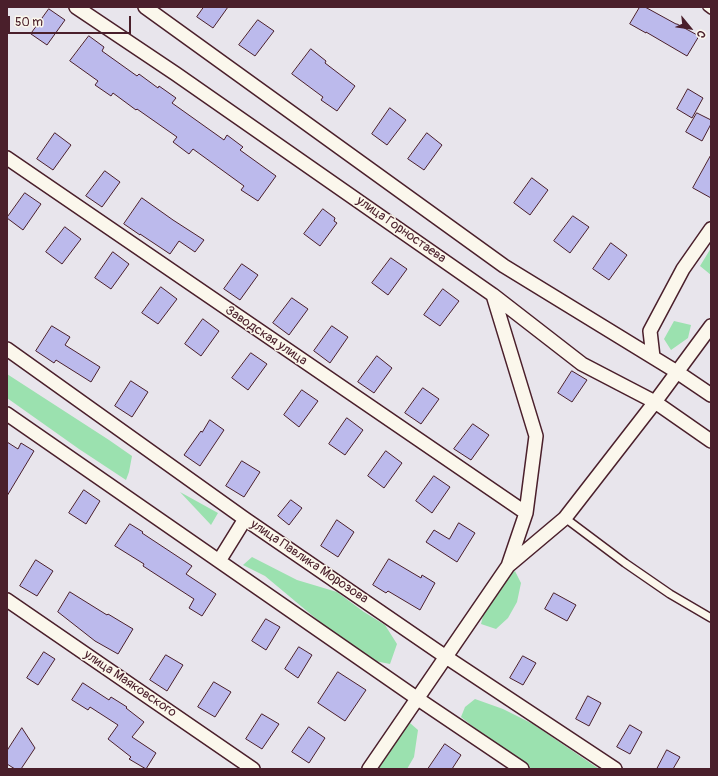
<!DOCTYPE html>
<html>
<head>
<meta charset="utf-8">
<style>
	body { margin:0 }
	#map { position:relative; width:718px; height:776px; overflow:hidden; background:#e8e5ec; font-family:Pangolin,sans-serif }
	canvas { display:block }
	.frame { position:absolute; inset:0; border:8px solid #4a1f2b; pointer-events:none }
	.north { position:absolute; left:670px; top:8px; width:40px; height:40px; -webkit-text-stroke:3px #fbf7ec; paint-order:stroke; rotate:119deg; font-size:11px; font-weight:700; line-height:16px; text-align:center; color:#4a1f2b }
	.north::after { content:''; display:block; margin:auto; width:14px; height:18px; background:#4a1f2b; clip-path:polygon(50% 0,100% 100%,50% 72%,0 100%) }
	.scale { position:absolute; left:8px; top:16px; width:123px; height:18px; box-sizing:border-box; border:2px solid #4a1f2b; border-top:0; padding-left:5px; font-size:12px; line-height:14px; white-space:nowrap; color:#4a1f2b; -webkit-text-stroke:3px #fbf7ec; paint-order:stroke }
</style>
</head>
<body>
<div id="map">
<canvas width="718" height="776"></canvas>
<div class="frame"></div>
<div class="north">С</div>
<div class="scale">50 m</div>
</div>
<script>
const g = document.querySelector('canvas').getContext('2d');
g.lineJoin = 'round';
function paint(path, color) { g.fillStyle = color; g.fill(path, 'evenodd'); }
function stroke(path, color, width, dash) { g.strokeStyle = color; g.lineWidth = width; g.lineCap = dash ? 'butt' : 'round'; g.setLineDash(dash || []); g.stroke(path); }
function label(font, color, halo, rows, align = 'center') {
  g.font = font + ' Pangolin,sans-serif'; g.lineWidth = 3; g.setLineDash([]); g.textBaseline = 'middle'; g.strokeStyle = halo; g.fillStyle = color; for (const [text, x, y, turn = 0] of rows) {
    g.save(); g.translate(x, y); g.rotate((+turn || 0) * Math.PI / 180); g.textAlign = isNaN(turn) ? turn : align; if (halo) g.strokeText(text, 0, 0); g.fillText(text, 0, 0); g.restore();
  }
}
const green = new Path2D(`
	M 711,248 L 711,275 L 700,266 Z
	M 674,321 L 691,325 L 688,338 L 671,350 L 664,339 Z
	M 7,374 L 109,440 L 132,456 L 129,472 L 126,480 L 79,449 L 7,398 Z
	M 180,492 L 218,513 L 211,525 Z
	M 252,557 L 297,580 L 337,592 L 364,612 L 385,625 L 397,644 L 390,664 L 375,661 L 344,642 L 265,576 L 243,565 Z
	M 515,571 L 521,583 L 517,602 L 508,618 L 496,629 L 481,624 L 487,600 L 501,579 Z
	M 475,699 L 503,709 L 533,724 L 599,769 L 532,769 L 497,746 L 461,717 L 465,707 Z
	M 410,723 L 418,730 L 414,757 L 407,769 L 370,769 L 395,728 Z`);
const building = new Path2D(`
	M 204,7 L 228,7 L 213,28 L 197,17 Z
	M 640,7 L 645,7 L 676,24 L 677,24 L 699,36 L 687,56 L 646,32 L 646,33 L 630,24 Z
	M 49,9 L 65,20 L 47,45 L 31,34 Z
	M 258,20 L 274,31 L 255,56 L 239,45 Z
	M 89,36 L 104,47 L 102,51 L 137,76 L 139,74 L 158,88 L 159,86 L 176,98 L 172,103 L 224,140 L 227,135 L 243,147 L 240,150 L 276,176 L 258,201 L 241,190 L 244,186 L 193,149 L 189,154 L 173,142 L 177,137 L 137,109 L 136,110 L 113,93 L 111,96 L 95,85 L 98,81 L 70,61 Z
	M 311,49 L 326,61 L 325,63 L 355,86 L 337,111 L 321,100 L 323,97 L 292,74 Z
	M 688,89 L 703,98 L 692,118 L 677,109 Z
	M 390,108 L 406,120 L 387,145 L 372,134 Z
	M 697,113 L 711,120 L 711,124 L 702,141 L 686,132 Z
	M 55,133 L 71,145 L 53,170 L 37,159 Z
	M 427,133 L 442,145 L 424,170 L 408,159 Z
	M 711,155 L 711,198 L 693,188 Z
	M 105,171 L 120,182 L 102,207 L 86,196 Z
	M 532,178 L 548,190 L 530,215 L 514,203 Z
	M 25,193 L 41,204 L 23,230 L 7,218 Z
	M 142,198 L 173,220 L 204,240 L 195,252 L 179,241 L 170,254 L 140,234 L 140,235 L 124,224 Z
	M 323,209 L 335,218 L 334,221 L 337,223 L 320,246 L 304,234 Z
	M 573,216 L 589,227 L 570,253 L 554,241 Z
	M 65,227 L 81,239 L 62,264 L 46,252 Z
	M 611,243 L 627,255 L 609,280 L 593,269 Z
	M 113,252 L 129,264 L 111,289 L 95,278 Z
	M 391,258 L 407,269 L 388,295 L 372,283 Z
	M 242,264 L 258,275 L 240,300 L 224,289 Z
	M 161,287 L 177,299 L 158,324 L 142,313 Z
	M 443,289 L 459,301 L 440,326 L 424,315 Z
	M 292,298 L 308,309 L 289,335 L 273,323 Z
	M 203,319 L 219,331 L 201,356 L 185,344 Z
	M 52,326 L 70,337 L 65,345 L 100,367 L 91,382 L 56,360 L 54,363 L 36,351 Z
	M 332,326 L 348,337 L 330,363 L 314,351 Z
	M 251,353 L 267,364 L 248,390 L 232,378 Z
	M 377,356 L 392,368 L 374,393 L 358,382 Z
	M 572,371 L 587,380 L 572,402 L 558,393 Z
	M 131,381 L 148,392 L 132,417 L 115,406 Z
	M 423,388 L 439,399 L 421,424 L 405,413 Z
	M 302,390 L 318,401 L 299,427 L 284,415 Z
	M 347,418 L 363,430 L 345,455 L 329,444 Z
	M 210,420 L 224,430 L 200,466 L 184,455 L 201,431 L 202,432 Z
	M 473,424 L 489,435 L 471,460 L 454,449 Z
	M 7,442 L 18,449 L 21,443 L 34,451 L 7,496 Z
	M 386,451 L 402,463 L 384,488 L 368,476 Z
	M 242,461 L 260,472 L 244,497 L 226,486 Z
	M 434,476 L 450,487 L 432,513 L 416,501 Z
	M 84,490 L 100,501 L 86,524 L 69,513 Z
	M 291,500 L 302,508 L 289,525 L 278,516 Z
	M 337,520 L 354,532 L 338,557 L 321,546 Z
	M 459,523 L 475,533 L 457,562 L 426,542 L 434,530 L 449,539 Z
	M 130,524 L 143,532 L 142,533 L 192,566 L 186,574 L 216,594 L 202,616 L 189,608 L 194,599 L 143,566 L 144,564 L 115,546 Z
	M 389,559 L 421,578 L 422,575 L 435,583 L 420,610 L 388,591 L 386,593 L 373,585 Z
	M 36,560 L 53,571 L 37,596 L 20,586 Z
	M 70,592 L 107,615 L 108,614 L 133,629 L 118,654 L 95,641 L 58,612 Z
	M 554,593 L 576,605 L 567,621 L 545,609 Z
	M 266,619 L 280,627 L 266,650 L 252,641 Z
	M 299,647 L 312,655 L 298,678 L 285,669 Z
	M 44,652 L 55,659 L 38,685 L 27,678 Z
	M 166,655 L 183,665 L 167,691 L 150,680 Z
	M 523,656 L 536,663 L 523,685 L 510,678 Z
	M 338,672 L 366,690 L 345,721 L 318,703 Z
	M 214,682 L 231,692 L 215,717 L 198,707 Z
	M 83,683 L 109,700 L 111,697 L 127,707 L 126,708 L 144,722 L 132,737 L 156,753 L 146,769 L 129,759 L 131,757 L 108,739 L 118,725 L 90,707 L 88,710 L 72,700 Z
	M 588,696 L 601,703 L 589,726 L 576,719 Z
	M 262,714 L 279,724 L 262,749 L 246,739 Z
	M 630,725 L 642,732 L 630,754 L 617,747 Z
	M 309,727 L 325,738 L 309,763 L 292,752 Z
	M 22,728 L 35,748 L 21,769 L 15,769 L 7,764 L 7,751 Z
	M 445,744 L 461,755 L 452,769 L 428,769 Z
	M 667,750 L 680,757 L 673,769 L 657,769 Z`);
const service = new Path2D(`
	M 707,7 L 711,10
	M 565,518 L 625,563 L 670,594 L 711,618`);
const minor = new Path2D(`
	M 76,7 L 176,74 L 493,295 L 536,436 L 526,513 L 508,566
	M 145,7 L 504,266 L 677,372 L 711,395
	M 7,158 L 526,513
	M 493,295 L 582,364 L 655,402 L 711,441
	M 7,349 L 245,519 L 446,657 L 615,769
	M 653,357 L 650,331 L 683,269 L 711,229
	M 7,414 L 418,699 L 522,769
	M 219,561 L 245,519
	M 7,600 L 253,769
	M 369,769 L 508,566 L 565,518 L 655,402 L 711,326`);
const streetNames = [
	["улица Горностаева",401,230,35],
	["Заводская улица",266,336,34],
	["улица Павлика Морозова",309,562,34],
	["улица Маяковского",130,684,34]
];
paint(green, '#9be1af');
paint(building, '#bcbaec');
stroke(building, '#4a1f2b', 1);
stroke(service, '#4a1f2b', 10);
stroke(minor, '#4a1f2b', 16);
stroke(service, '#fbf7ec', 7);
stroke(minor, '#fbf7ec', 13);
label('13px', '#4a1f2b', '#fbf7ec', streetNames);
</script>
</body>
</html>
